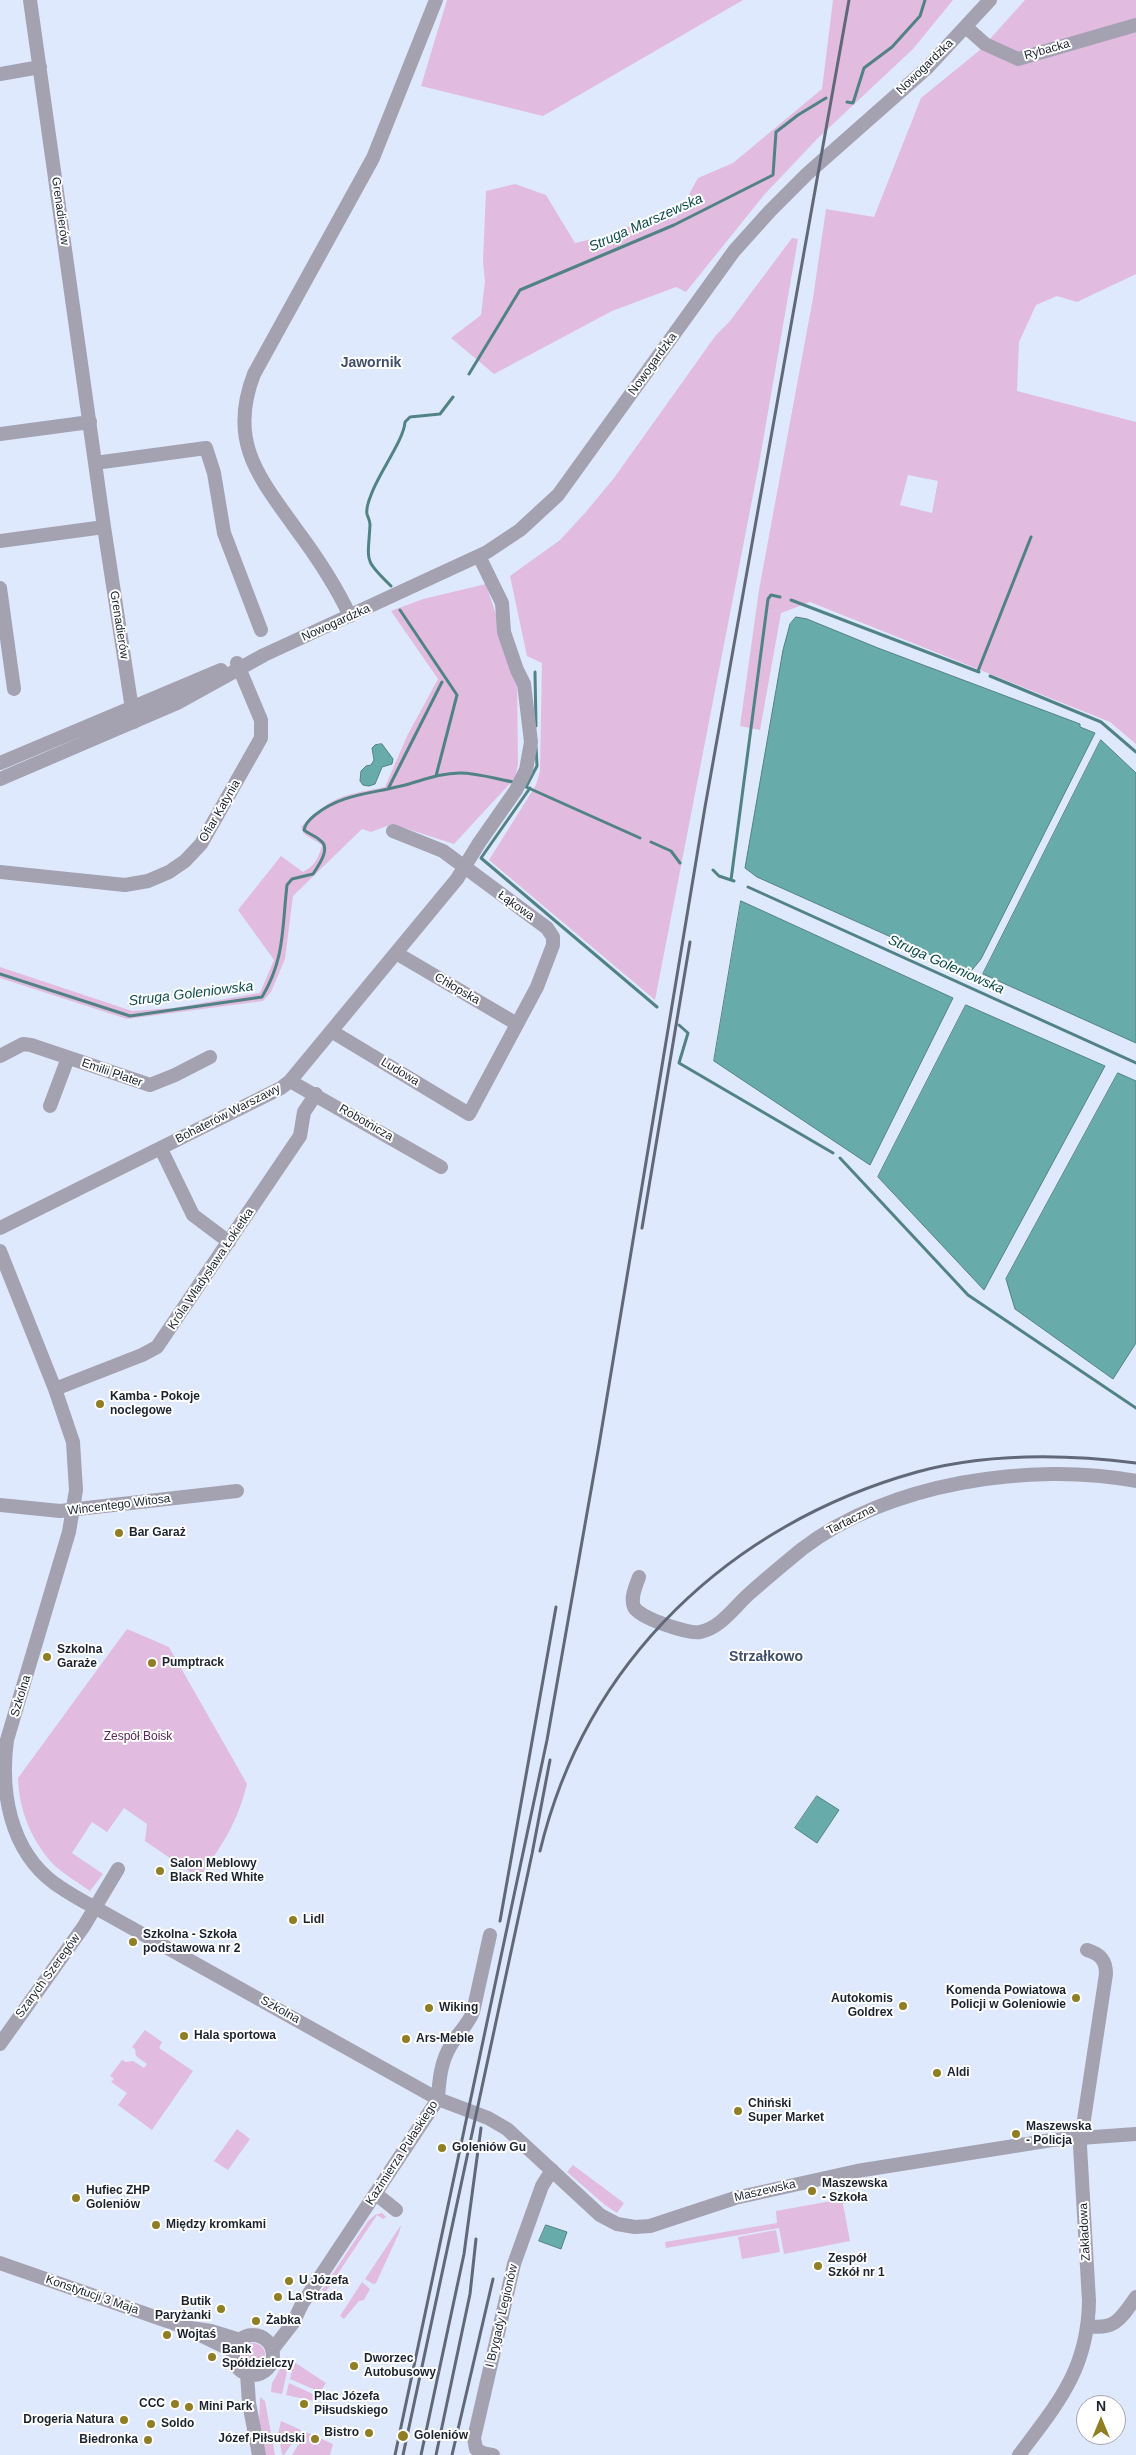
<!DOCTYPE html>
<html>
<head>
<meta charset="utf-8">
<style>
	body { margin:0 }
	#map { position:relative; width:1136px; height:2455px; overflow:hidden; background:#dee9fd; font-family:Helvetica,sans-serif }
	canvas { display:block }
	.north { position:absolute; left:1076px; top:2395px; width:50px; height:50px; box-sizing:border-box; background:#fff; border:1px solid #a4a7ac; border-radius:50%; rotate:0deg; font-size:14px; font-weight:700; line-height:20px; text-align:center; color:#1c232f }
	.north::after { content:''; display:block; margin:auto; width:18px; height:22px; background:#907e24; clip-path:polygon(50% 0,100% 100%,50% 72%,0 100%) }
</style>
</head>
<body>
<div id="map">
<canvas width="1136" height="2455"></canvas>
<div class="north">N</div>
</div>
<script>
const g = document.querySelector('canvas').getContext('2d');
g.lineJoin = 'round';
function paint(path, color) { g.fillStyle = color; g.fill(path, 'evenodd'); }
function stroke(path, color, width, dash) { g.strokeStyle = color; g.lineWidth = width; g.lineCap = dash ? 'butt' : 'round'; g.setLineDash(dash || []); g.stroke(path); }
function label(font, color, halo, rows, align = 'center') {
  g.font = font + ' Helvetica,sans-serif'; g.lineWidth = 4; g.setLineDash([]); g.textBaseline = 'middle'; g.strokeStyle = halo; g.fillStyle = color; for (const [text, x, y, turn = 0] of rows) {
    g.save(); g.translate(x, y); g.rotate((+turn || 0) * Math.PI / 180); g.textAlign = isNaN(turn) ? turn : align; if (halo) g.strokeText(text, 0, 0); g.fillText(text, 0, 0); g.restore();
  }
}
const green = new Path2D(`
	M 447,0 L 743,0 L 543,116 L 421,86 Z
	M 833,0 L 953,0 L 913,49 L 817,139 L 764,195 L 686,292 L 676,287 L 612,311 L 494,374 L 451,338 L 481,315 L 485,281 L 483,262 L 486,191 L 515,184 L 546,195 L 575,243 L 610,235 L 641,221 L 676,218 L 698,178 L 733,163 L 822,89 Z
	M 1025,0 L 1136,0 L 1136,274 L 1077,302 L 1057,296 L 1036,305 L 1019,342 L 1017,391 L 1136,422 L 1136,744 L 1110,722 L 810,602 L 781,613 L 760,730 L 740,726 L 759,590 L 813,298 L 826,209 L 874,217 L 921,98 L 980,50 ZM 908,475 L 938,481 L 932,513 L 900,505 Z
	M 792,238 L 798,239 L 759,464 L 655,1000 L 489,860 L 536,785 L 540,771 L 542,663 L 527,656 L 510,576 L 560,540 L 585,513 L 614,478 L 716,335 L 730,321 Z
	M 486,584 L 517,680 L 518,764 L 515,778 L 454,844 L 392,824 L 371,832 L 362,829 L 293,896 L 285,959 L 271,992 L 263,1001 L 127,1019 L 0,978 L 0,967 L 132,1011 L 173,1008 L 260,993 L 274,960 L 238,910 L 281,856 L 303,872 C 315,866 319,857 322,845 L 304,834 L 301,827 C 332,795 344,795 385,787 L 407,736 L 438,679 L 391,611 L 423,599 Z
	M 127,1629 L 169,1647 L 247,1784 C 237,1824 222,1845 199,1878 L 145,1841 L 147,1824 L 124,1808 L 107,1832 L 92,1822 L 72,1853 L 103,1874 L 90,1891 C 79,1883 65,1875 55,1866 C 32,1842 19,1811 18,1778 Z
	M 145,2030 L 162,2042 L 159,2048 L 193,2071 L 152,2130 L 118,2105 L 127,2093 L 111,2082 L 114,2079 L 110,2076 L 122,2060 L 126,2062 L 133,2061 L 144,2068 L 147,2064 L 136,2056 L 135,2049 L 132,2047 Z
	M 237,2129 L 250,2139 L 228,2170 L 214,2161 Z
	M 573,2165 L 624,2203 L 617,2213 L 605,2205 L 567,2172 Z
	M 842,2199 L 850,2241 L 784,2254 L 779,2228 L 666,2248 L 665,2242 L 777,2223 L 776,2211 Z
	M 382,2213 L 386,2217 L 383,2219 L 377,2215 L 319,2302 L 318,2296 L 368,2221 L 375,2215 Z
	M 401,2225 L 399,2233 L 376,2283 L 373,2284 L 365,2279 Z
	M 776,2230 L 780,2252 L 742,2259 L 738,2237 Z
	M 362,2282 L 370,2289 L 364,2300 L 359,2301 L 344,2319 L 340,2316 Z
	M241 2355a12 12 0 1 1 24 0a12 12 0 1 1-24 0Z
	M 287,2357 L 290,2359 L 282,2394 L 271,2392 L 272,2383 Z
	M 294,2362 L 326,2383 L 320,2392 L 290,2379 Z
	M 289,2383 L 317,2396 L 314,2401 L 286,2395 Z
	M 260,2397 L 265,2401 L 275,2455 L 264,2455 L 259,2425 Z
	M 281,2421 L 301,2430 L 284,2455 L 282,2454 L 278,2434 Z
	M 306,2432 L 333,2444 L 330,2455 L 292,2455 Z`);
const water = new Path2D(`
	M 796,617 L 807,619 L 878,648 L 1080,724 L 1080,727 L 1095,733 L 981,959 L 972,970 L 967,971 L 757,877 L 745,868 L 783,650 L 790,624 Z
	M 1101,740 L 1136,773 L 1136,1043 L 983,974 Z
	M 382,744 L 393,759 L 392,764 L 382,767 L 375,784 L 369,786 L 363,785 L 360,781 L 361,771 L 366,766 L 371,765 L 374,760 L 372,748 L 375,745 Z
	M 741,901 L 953,998 L 870,1165 L 714,1061 Z
	M 966,1005 L 1105,1066 L 984,1290 L 878,1177 Z
	M 1118,1073 L 1136,1081 L 1136,1343 L 1113,1379 L 1015,1309 L 1006,1279 Z
	M 817,1796 L 839,1810 L 817,1843 L 795,1828 Z
	M 546,2225 L 567,2232 L 561,2249 L 539,2241 Z`);
const stream = new Path2D(`
	M 847,102 L 853,103 L 864,68 L 892,47 L 920,16 L 925,0
	M 469,374 L 520,290 L 674,225 L 773,175 L 776,132 L 798,115 L 826,98
	M 391,586 C 363,559 368,562 370,525 C 370,520 368,518 367,514 C 366,509 369,500 371,495 C 378,474 404,440 405,422 L 410,417 L 440,414 L 453,397
	M 791,600 L 979,672
	M 400,610 L 457,695 L 436,776
	M 978,671 L 1031,537
	M 535,672 L 536,726
	M 990,676 L 1101,722 L 1136,752
	M 524,786 L 640,838
	M 526,787 L 537,766 L 536,747
	M 530,788 L 481,858 L 657,1007
	M 388,789 L 442,682
	M 651,842 L 671,851 L 680,863
	M 713,870 L 719,876 L 734,881
	M 731,880 L 768,599 L 771,595 L 780,597
	M 748,887 L 1136,1063
	M 0,974 L 130,1016 L 262,997 C 285,959 282,928 287,885 L 292,879 L 313,874 C 318,866 331,849 321,841 C 316,836 309,834 304,830 C 305,824 310,819 315,815 C 341,794 370,794 401,786 C 421,781 439,773 460,773 C 478,773 496,779 513,782
	M 679,1025 L 688,1033 L 679,1063 L 833,1153
	M 840,1158 L 968,1295 L 1136,1408`);
const minor = new Path2D(`
	M 30,0 L 104,527 L 134,722
	M 966,27 L 985,44 L 1018,59 L 1136,25
	M 0,74 L 40,67
	M 0,434 L 90,422
	M 95,463 L 206,448 L 214,473 L 224,533 L 261,630
	M 0,541 L 104,527
	M 0,588 L 14,689
	M 350,616 C 335,584 317,557 296,529 C 258,476 228,441 254,374 L 373,158 L 436,0
	M 0,763 L 221,670
	M 0,779 L 177,703 L 264,655 L 487,552 L 520,530 L 558,495 L 734,251 L 770,211 L 807,174 L 927,68 L 990,0
	M 0,872 L 125,885 L 148,881 L 169,872 L 185,861 L 201,844 L 261,738 L 261,720 L 237,663
	M 396,953 L 517,1024
	M 331,1031 L 469,1114 L 537,987 L 553,945 L 553,937 L 547,928 L 443,851 L 393,831
	M 0,1056 L 23,1044 L 31,1045 L 150,1085 L 175,1075 L 210,1057
	M 290,1081 L 441,1167
	M 50,1106 L 68,1058
	M 161,1149 L 193,1215 L 229,1242
	M 0,1228 L 281,1088 L 290,1081 L 457,879 L 479,843 L 516,790 L 526,770 L 531,742 L 524,684 L 517,670 L 504,632 L 502,603 L 479,556
	M 0,1251 L 55,1389 L 73,1442 L 76,1490 L 69,1532 L 7,1740 C 0,1792 10,1850 54,1883 C 67,1892 80,1900 94,1907 L 438,2099 L 488,2118 L 507,2129 L 600,2215 L 617,2224 L 635,2227 L 650,2226 L 735,2198 L 857,2171 L 1052,2140 L 1136,2134
	M 55,1389 L 142,1355 L 157,1347 L 300,1136 L 304,1112 L 316,1094
	M 0,1505 L 60,1511 L 237,1491
	M 639,1577 C 636,1586 630,1597 634,1607 C 639,1618 688,1634 700,1632 C 721,1628 735,1606 750,1593 C 767,1578 785,1563 802,1549 C 887,1483 1032,1461 1136,1481
	M 0,2044 L 84,1926 L 118,1869
	M 376,2194 L 396,2210
	M 0,2263 L 184,2327 L 211,2331 L 240,2340
	M 1088,2326 C 1116,2330 1121,2318 1136,2297
	M 198,2334 L 233,2351
	M233 2355a20 20 0 1 1 40 0a20 20 0 1 1-40 0Z
	M 272,2350 L 293,2323 L 302,2304 L 438,2099 C 439,2080 441,2061 451,2045 C 458,2033 468,2025 473,2012 L 490,1935
	M 247,2374 L 249,2403 L 259,2455
	M 493,2455 L 483,2453 L 476,2449 L 474,2438 L 514,2264 L 542,2186 L 552,2170
	M 1019,2455 C 1058,2403 1088,2369 1089,2301 L 1080,2146 L 1106,1974 C 1106,1960 1100,1954 1087,1950`);
const rail = new Path2D(`
	M 642,1228 L 690,942
	M 540,1851 C 586,1661 730,1524 917,1472 C 988,1453 1064,1454 1136,1463
	M 500,1921 L 556,1607
	M 395,2455 L 547,1740 L 599,1445 L 705,807 L 849,0
	M 403,2455 L 532,1854 L 550,1760
	M 421,2455 L 464,2254 L 481,2128
	M 436,2455 L 470,2294 L 476,2239
	M 452,2455 L 493,2279`);
const markers = [
	[100,1404,5,"#907e24"],
	[119,1533,5,"#907e24"],
	[47,1657,5,"#907e24"],
	[152,1663,5,"#907e24"],
	[160,1871,5,"#907e24"],
	[293,1920,5,"#907e24"],
	[133,1942,5,"#907e24"],
	[1076,1998,5,"#907e24"],
	[903,2006,5,"#907e24"],
	[429,2008,5,"#907e24"],
	[184,2036,5,"#907e24"],
	[406,2039,5,"#907e24"],
	[937,2073,5,"#907e24"],
	[738,2111,5,"#907e24"],
	[1016,2134,5,"#907e24"],
	[442,2148,5,"#907e24"],
	[812,2191,5,"#907e24"],
	[76,2198,5,"#907e24"],
	[156,2225,5,"#907e24"],
	[818,2266,5,"#907e24"],
	[289,2281,5,"#907e24"],
	[278,2297,5,"#907e24"],
	[221,2309,5,"#907e24"],
	[256,2321,5,"#907e24"],
	[167,2335,5,"#907e24"],
	[212,2357,5,"#907e24"],
	[354,2366,5,"#907e24"],
	[175,2404,5,"#907e24"],
	[304,2404,5,"#907e24"],
	[189,2407,5,"#907e24"],
	[124,2420,5,"#907e24"],
	[151,2424,5,"#907e24"],
	[369,2433,5,"#907e24"],
	[403,2436,6,"#907e24"],
	[315,2439,5,"#907e24"],
	[148,2440,5,"#907e24"]
];
const streetNames = [
	["Rybacka",1047,50,-16],
	["Nowogardzka",925,67,-44],
	["Grenadierów",60,211,82],
	["Nowogardzka",653,364,-54],
	["Nowogardzka",336,623,-24],
	["Grenadierów",119,625,81],
	["Ofiar Katynia",220,811,-60],
	["Łąkowa",516,906,35],
	["Chłopska",457,989,30],
	["Ludowa",400,1072,31],
	["Emilii Plater",112,1073,19],
	["Bohaterów Warszawy",228,1114,-27],
	["Robotnicza",366,1123,30],
	["Króla Władysława Łokietka",211,1269,-56],
	["Wincentego Witosa",119,1505,-7],
	["Tartaczna",851,1520,-27],
	["Szkolna",21,1696,-73],
	["Szarych Szeregów",48,1976,-54],
	["Szkolna",280,2010,29],
	["Kazimierza Pułaskiego",402,2153,-57],
	["Maszewska",765,2191,-13],
	["Zakładowa",1085,2232,-93],
	["Konstytucji 3 Maja",92,2295,19],
	["I Brygady Legionów",502,2316,-77]
];
const poiNames = [
	["Kamba - Pokoje",110,1397],
	["noclegowe",110,1411],
	["Bar Garaż",129,1533],
	["Szkolna",57,1650],
	["Garaże",57,1664],
	["Pumptrack",162,1663],
	["Salon Meblowy",170,1864],
	["Black Red White",170,1878],
	["Lidl",303,1920],
	["Szkolna - Szkoła",143,1935],
	["podstawowa nr 2",143,1949],
	["Komenda Powiatowa",1066,1991,"right"],
	["Policji w Goleniowie",1066,2005,"right"],
	["Autokomis",893,1999,"right"],
	["Goldrex",893,2013,"right"],
	["Wiking",439,2008],
	["Hala sportowa",194,2036],
	["Ars-Meble",416,2039],
	["Aldi",947,2073],
	["Chiński",748,2104],
	["Super Market",748,2118],
	["Maszewska",1026,2127],
	["- Policja",1026,2141],
	["Goleniów Gu",452,2148],
	["Maszewska",822,2184],
	["- Szkoła",822,2198],
	["Hufiec ZHP",86,2191],
	["Goleniów",86,2205],
	["Między kromkami",166,2225],
	["Zespół",828,2259],
	["Szkół nr 1",828,2273],
	["U Józefa",299,2281],
	["La Strada",288,2297],
	["Butik",211,2302,"right"],
	["Paryżanki",211,2316,"right"],
	["Żabka",266,2321],
	["Wojtaś",177,2335],
	["Bank",222,2350],
	["Spółdzielczy",222,2364],
	["Dworzec",364,2359],
	["Autobusowy",364,2373],
	["Plac Józefa",314,2397],
	["Piłsudskiego",314,2411],
	["CCC",165,2404,"right"],
	["Mini Park",199,2407],
	["Drogeria Natura",114,2420,"right"],
	["Soldo",161,2424],
	["Bistro",359,2433,"right"],
	["Goleniów",414,2436],
	["Józef Piłsudski",305,2439,"right"],
	["Biedronka",138,2440,"right"]
];
const parkNames = [
	["Zespół Boisk",138,1737]
];
const waterNames = [
	["Struga Marszewska",646,223,-24],
	["Struga Goleniowska",946,965,24],
	["Struga Goleniowska",191,994,-7]
];
const neighbourhoodNames = [
	["Jawornik",371,363],
	["Strzałkowo",766,1657]
];
paint(green, '#e1bce0');
paint(water, '#68abab');
stroke(water, '#518286', 1);
stroke(stream, '#518286', 3);
stroke(minor, '#a4a1b1', 14);
stroke(rail, '#616978', 3);
for (const [x, y, r, color] of markers) { const dot = new Path2D(); dot.arc(x, y, r, 0, 2 * Math.PI); g.fillStyle = color; g.fill(dot); stroke(dot, '#fff', 2); }
label('12px', '#1c232f', '#fff', streetNames);
label('bold 12px', '#1c232f', '#fff', poiNames, 'left');
label('12px', '#59295a', '#fff', parkNames);
label('italic 14px', '#0e4c4c', '#fff', waterNames);
label('bold 14px', '#3f4e69', '#fff', neighbourhoodNames);
</script>
</body>
</html>
